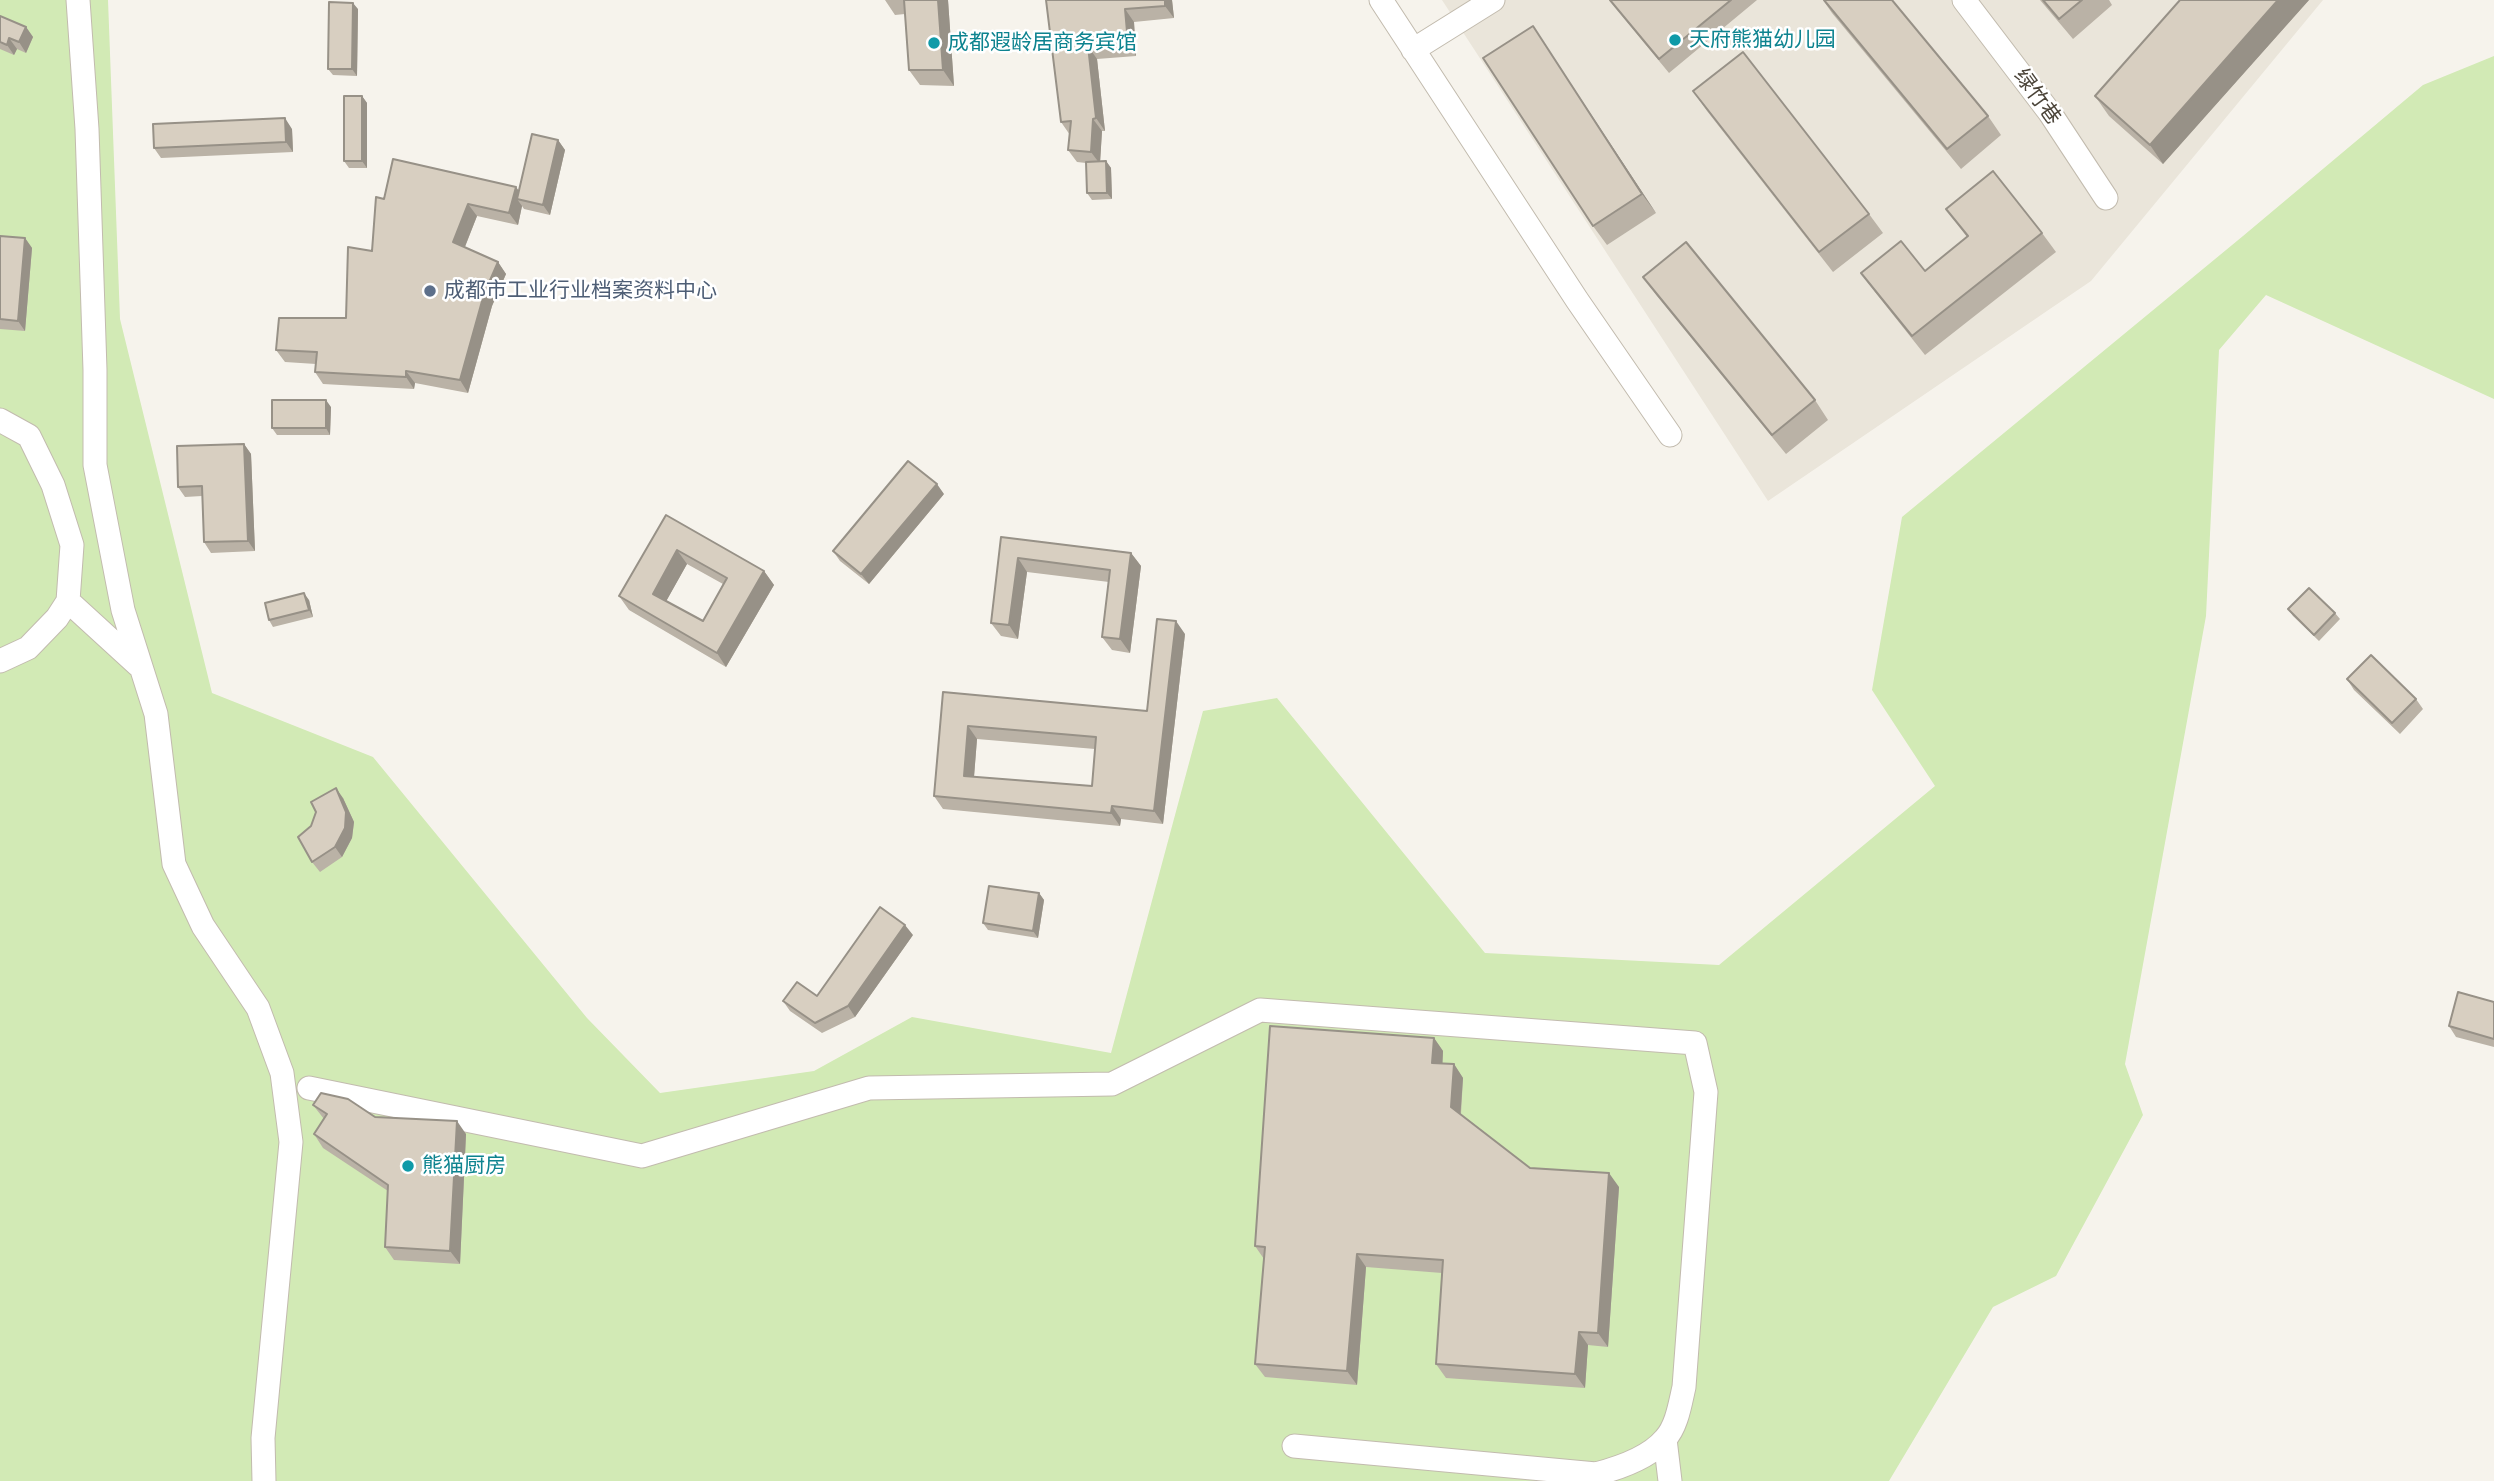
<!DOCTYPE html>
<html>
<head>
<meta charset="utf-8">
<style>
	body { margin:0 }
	canvas { display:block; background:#f6f3ec }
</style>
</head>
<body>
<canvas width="2494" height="1481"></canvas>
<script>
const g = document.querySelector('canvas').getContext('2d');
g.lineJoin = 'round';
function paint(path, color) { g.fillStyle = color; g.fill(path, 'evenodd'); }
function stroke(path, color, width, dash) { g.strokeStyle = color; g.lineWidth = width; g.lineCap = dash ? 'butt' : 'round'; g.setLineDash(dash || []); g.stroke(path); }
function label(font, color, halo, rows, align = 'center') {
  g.font = font + ' Cabin,"Noto Sans SC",sans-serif'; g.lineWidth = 5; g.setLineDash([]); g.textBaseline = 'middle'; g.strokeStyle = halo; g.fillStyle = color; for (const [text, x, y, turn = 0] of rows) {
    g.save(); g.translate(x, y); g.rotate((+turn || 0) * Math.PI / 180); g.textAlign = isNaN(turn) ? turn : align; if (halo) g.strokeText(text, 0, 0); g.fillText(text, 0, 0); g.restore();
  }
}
const residential = new Path2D(`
	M 1442,0 L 2323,0 L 2091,281 L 1768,501 Z`);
const green = new Path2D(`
	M 0,0 L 108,0 L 120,319 L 212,693 L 373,757 L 587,1018 L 660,1093 L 814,1071 L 912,1017 L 1111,1053 L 1203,711 L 1277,698 L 1485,953 L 1719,965 L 1935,786 L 1872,690 L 1902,517 L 2243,236 L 2423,85 L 2494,56 L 2494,399 L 2266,295 L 2219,350 L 2206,616 L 2125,1064 L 2143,1115 L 2056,1276 L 1993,1307 L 1889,1481 L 0,1481 Z`);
const minor = new Path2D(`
	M 78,0 L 87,129 L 95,370 L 95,465 L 123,610 L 156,714 L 174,864 L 203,926 L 258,1008 L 282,1073 L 291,1142 L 263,1438 L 264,1481
	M 1381,0 L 1577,300 L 1670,435
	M 1964,0 L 2050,113 L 2106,198
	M 1413,50 L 1493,0
	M 0,420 L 29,436 L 53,485 L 72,545 L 68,601 L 57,618 L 28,648 L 0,661
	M 68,601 L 138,665
	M 309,1088 L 642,1156 L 869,1088 L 1112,1084 L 1260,1010 L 1695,1043 L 1706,1092 L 1684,1387 C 1680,1404 1677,1426 1665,1439 C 1649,1458 1619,1468 1596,1474 L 1294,1446
	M 1665,1439 L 1670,1481`);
const wall = new Path2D(`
	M 885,0 L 948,0 L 954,86 L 920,85 L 909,70 L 905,14 L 895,15 Z
	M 1046,0 L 1172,0 L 1174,18 L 1134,22 L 1136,56 L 1097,59 L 1105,131 L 1102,131 L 1100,161 L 1106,161 L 1111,168 L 1112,199 L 1092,200 L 1087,193 L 1086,163 L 1077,162 L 1068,150 L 1070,135 L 1061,122 Z
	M 1609,0 L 1757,0 L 1669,73 Z
	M 1823,0 L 1892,0 L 1988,116 L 2001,135 L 1961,169 L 1832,13 Z
	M 2040,0 L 2109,0 L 2112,5 L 2073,39 Z
	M 2180,0 L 2309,0 L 2163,164 L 2109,116 L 2095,96 Z
	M 358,9 L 357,76 L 333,75 L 328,69 Z
	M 0,16 L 26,27 L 33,37 L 26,53 L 17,49 L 14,55 L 0,49 Z
	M 1533,27 L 1656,213 L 1607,245 L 1593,226 Z
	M 1693,91 L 1869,214 L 1883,233 L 1833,272 L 1707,111 Z
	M 362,96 L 367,103 L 367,168 L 349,168 L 344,161 Z
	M 292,129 L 293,152 L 161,158 L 154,148 Z
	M 558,140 L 565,150 L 550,215 L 524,209 L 522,206 L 518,225 L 477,216 L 465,247 L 498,262 L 506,274 L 492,306 L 468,393 L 415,383 L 414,389 L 323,384 L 315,372 L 316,364 L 285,362 L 276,350 L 346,318 L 372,251 L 384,199 L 516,187 L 519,191 Z
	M 1946,209 L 2042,233 L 2056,252 L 1925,355 L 1875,292 L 1861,273 L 1925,271 L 1967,237 Z
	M 0,236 L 25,238 L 32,248 L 25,331 L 0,329 Z
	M 1643,277 L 1815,400 L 1828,420 L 1786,454 L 1657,296 Z
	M 331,407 L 330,435 L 277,435 L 272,428 Z
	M 244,444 L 251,454 L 255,551 L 211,553 L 204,542 L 202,496 L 185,497 L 178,487 Z
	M 944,494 L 869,584 L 840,561 L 833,551 Z
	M 666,515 L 764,571 L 774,585 L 726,667 L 629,610 L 619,596 ZM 687,564 L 723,584 L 703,621 L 666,601 Z
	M 1001,537 L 1131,553 L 1141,566 L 1130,653 L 1112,650 L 1102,637 L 1109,582 L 1027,572 L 1018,639 L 1001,636 L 991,623 Z
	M 309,600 L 313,617 L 273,627 L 269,620 Z
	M 2288,609 L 2335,613 L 2340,619 L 2319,641 L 2293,616 Z
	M 1185,634 L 1163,824 L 1121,819 L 1120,826 L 943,809 L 934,796 L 943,692 L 1147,711 ZM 977,739 L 1095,749 L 1092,786 L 974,777 Z
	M 2347,679 L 2416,699 L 2423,709 L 2400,734 L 2354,690 Z
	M 343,798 L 354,822 L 352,838 L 342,857 L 320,872 L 312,862 Z
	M 1039,893 L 1044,900 L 1038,938 L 988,930 L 983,923 Z
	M 913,935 L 855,1017 L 822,1033 L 790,1011 L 783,1001 L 817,996 Z
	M 2494,1002 L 2494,1047 L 2456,1037 L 2449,1026 Z
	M 1434,1038 L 1443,1051 L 1442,1063 L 1454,1064 L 1463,1078 L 1461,1114 L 1530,1168 L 1619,1187 L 1608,1347 L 1588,1345 L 1585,1388 L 1446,1378 L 1436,1364 L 1442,1273 L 1366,1267 L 1357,1385 L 1265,1377 L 1255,1364 L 1264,1259 L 1255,1246 Z
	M 313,1105 L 466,1134 L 460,1264 L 394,1260 L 385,1247 L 388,1191 L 323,1148 L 314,1134 L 324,1119 Z`);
const shadedWall = new Path2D(`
	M 938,0 L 948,0 L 954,86 L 943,70 Z
	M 1165,0 L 1172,0 L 1174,18 L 1165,6 Z
	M 2278,0 L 2309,0 L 2163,164 L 2150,145 Z
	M 353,3 L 358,9 L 357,76 L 352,69 Z
	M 1125,9 L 1134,22 L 1136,56 L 1128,43 Z
	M 1533,26 L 1546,46 L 1656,213 L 1642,194 Z
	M 26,27 L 33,37 L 26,53 L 19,42 Z
	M 9,38 L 17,49 L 14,55 L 7,45 Z
	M 1088,46 L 1097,59 L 1105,131 L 1096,118 Z
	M 362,96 L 367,103 L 367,168 L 362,161 Z
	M 285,118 L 292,129 L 293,152 L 286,142 Z
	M 1093,119 L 1102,131 L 1100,164 L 1091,152 Z
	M 558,140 L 565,150 L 550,215 L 543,205 Z
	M 1106,161 L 1111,168 L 1112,199 L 1107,193 Z
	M 516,187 L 524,199 L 517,199 L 522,206 L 518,225 L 509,213 Z
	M 468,204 L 477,216 L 462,254 L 453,242 Z
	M 25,238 L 32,248 L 25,331 L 18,321 Z
	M 498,262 L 506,274 L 492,306 L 468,393 L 460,380 L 484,294 Z
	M 406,371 L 415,383 L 414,389 L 406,377 Z
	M 326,400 L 331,407 L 330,435 L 326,428 Z
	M 244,444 L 251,454 L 255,551 L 248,541 Z
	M 937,484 L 944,494 L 869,584 L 861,574 Z
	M 677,550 L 687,564 L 663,607 L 653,594 Z
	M 1131,553 L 1141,566 L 1130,653 L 1120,639 Z
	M 1018,558 L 1027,572 L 1018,639 L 1009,625 Z
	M 764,571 L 774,585 L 726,667 L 717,653 Z
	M 304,593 L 309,600 L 313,617 L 309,610 Z
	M 1176,621 L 1185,634 L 1163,824 L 1154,811 Z
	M 968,726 L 977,739 L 973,789 L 964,776 Z
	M 336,788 L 343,798 L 354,822 L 352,838 L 342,857 L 335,847 Z
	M 1112,806 L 1121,819 L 1120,826 L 1111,813 Z
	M 1039,893 L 1044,900 L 1038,938 L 1033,931 Z
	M 905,925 L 913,935 L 855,1017 L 848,1006 Z
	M 1434,1038 L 1443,1051 L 1442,1076 L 1432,1063 Z
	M 1454,1064 L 1463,1078 L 1460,1120 L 1451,1107 Z
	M 457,1121 L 466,1134 L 460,1264 L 450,1251 Z
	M 1609,1173 L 1619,1187 L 1608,1347 L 1598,1333 Z
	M 1357,1254 L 1366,1267 L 1357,1385 L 1347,1371 Z
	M 1579,1332 L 1588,1345 L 1585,1388 L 1575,1374 Z`);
const building = new Path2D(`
	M 904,0 L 938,0 L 943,70 L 909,70 Z
	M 1046,0 L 1165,0 L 1165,6 L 1125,9 L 1128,43 L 1088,46 L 1096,118 L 1093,119 L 1091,152 L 1068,150 L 1071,121 L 1061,122 Z
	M 1610,0 L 1731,0 L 1659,59 Z
	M 1824,0 L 1892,0 L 1988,116 L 1947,149 Z
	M 2043,0 L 2082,0 L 2059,19 Z
	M 2180,0 L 2278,0 L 2150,145 L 2095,96 Z
	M 329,2 L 353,3 L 352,69 L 328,69 Z
	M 0,16 L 26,27 L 19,42 L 9,38 L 7,45 L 0,42 Z
	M 1533,26 L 1642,194 L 1593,226 L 1483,58 Z
	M 1743,52 L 1869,214 L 1819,252 L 1693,91 Z
	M 344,96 L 362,96 L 362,161 L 344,161 Z
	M 285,118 L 286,142 L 154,148 L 153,124 Z
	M 532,134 L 558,140 L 543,205 L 517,199 Z
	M 393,159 L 516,187 L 509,213 L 468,204 L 453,242 L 498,262 L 484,294 L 460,380 L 406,371 L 406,377 L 315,372 L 317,352 L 276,350 L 279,318 L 346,318 L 348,247 L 372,251 L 376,197 L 384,199 Z
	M 1106,161 L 1107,193 L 1087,193 L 1086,162 Z
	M 1993,171 L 2042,233 L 1912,336 L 1861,273 L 1901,241 L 1925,271 L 1968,236 L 1946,209 Z
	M 0,236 L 25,238 L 18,321 L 0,319 Z
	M 1686,242 L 1815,400 L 1772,435 L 1643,277 Z
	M 272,400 L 326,400 L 326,428 L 272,428 Z
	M 244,444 L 248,541 L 204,542 L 202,486 L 178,487 L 177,446 Z
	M 908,461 L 937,484 L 861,574 L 833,551 Z
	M 666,515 L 764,571 L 717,653 L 619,596 ZM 677,550 L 727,578 L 703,621 L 653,594 Z
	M 1001,537 L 1131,553 L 1120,639 L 1102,637 L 1110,570 L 1018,558 L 1009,625 L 991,623 Z
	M 2309,588 L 2335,613 L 2314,635 L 2288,609 Z
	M 304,593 L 309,610 L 269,620 L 265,603 Z
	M 1157,619 L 1176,621 L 1154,811 L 1112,806 L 1111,813 L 934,796 L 943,692 L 1147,711 ZM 968,726 L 1096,737 L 1092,786 L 964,776 Z
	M 2371,655 L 2416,699 L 2392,723 L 2347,679 Z
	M 336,788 L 346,812 L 345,828 L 335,847 L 312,862 L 298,837 L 311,826 L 316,812 L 311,802 Z
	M 989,886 L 1039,893 L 1033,931 L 983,923 Z
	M 880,907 L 905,925 L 848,1006 L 815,1023 L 783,1001 L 797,982 L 817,996 Z
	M 2458,992 L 2494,1002 L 2494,1039 L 2449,1026 Z
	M 1270,1026 L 1434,1038 L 1432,1063 L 1454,1064 L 1451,1107 L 1530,1168 L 1609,1173 L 1598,1333 L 1579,1332 L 1575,1374 L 1436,1364 L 1443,1260 L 1357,1254 L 1347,1371 L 1255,1364 L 1265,1247 L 1255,1246 Z
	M 321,1093 L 348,1099 L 375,1117 L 457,1121 L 450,1251 L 385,1247 L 388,1185 L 314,1134 L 327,1114 L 313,1105 Z`);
const markers = [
	[1675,40,7,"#0f9aa8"],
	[934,43,7,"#0f9aa8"],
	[430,291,7,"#5c6f8a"],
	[408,1166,7,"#0f9aa8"]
];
const cultureNames = [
	["天府熊猫幼儿园",1689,40],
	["成都遐龄居商务宾馆",948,43],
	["熊猫厨房",422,1166]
];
const streetNames = [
	["绿竹巷",2037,97,54]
];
const serviceNames = [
	["成都市工业行业档案资料中心",444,291]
];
paint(residential, '#eae5da');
paint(green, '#d2eab5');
stroke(minor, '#c2bbae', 25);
stroke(minor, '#fff', 23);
paint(wall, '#bab2a6');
paint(shadedWall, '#979187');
paint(building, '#d8cfc1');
stroke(building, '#979187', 2);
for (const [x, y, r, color] of markers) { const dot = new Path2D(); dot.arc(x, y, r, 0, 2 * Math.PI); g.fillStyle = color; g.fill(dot); stroke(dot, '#fff', 2.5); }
label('21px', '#0d838f', '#fff', cultureNames, 'left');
label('21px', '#4b4439', '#fff', streetNames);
label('21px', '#4e5e75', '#fff', serviceNames, 'left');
</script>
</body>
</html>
